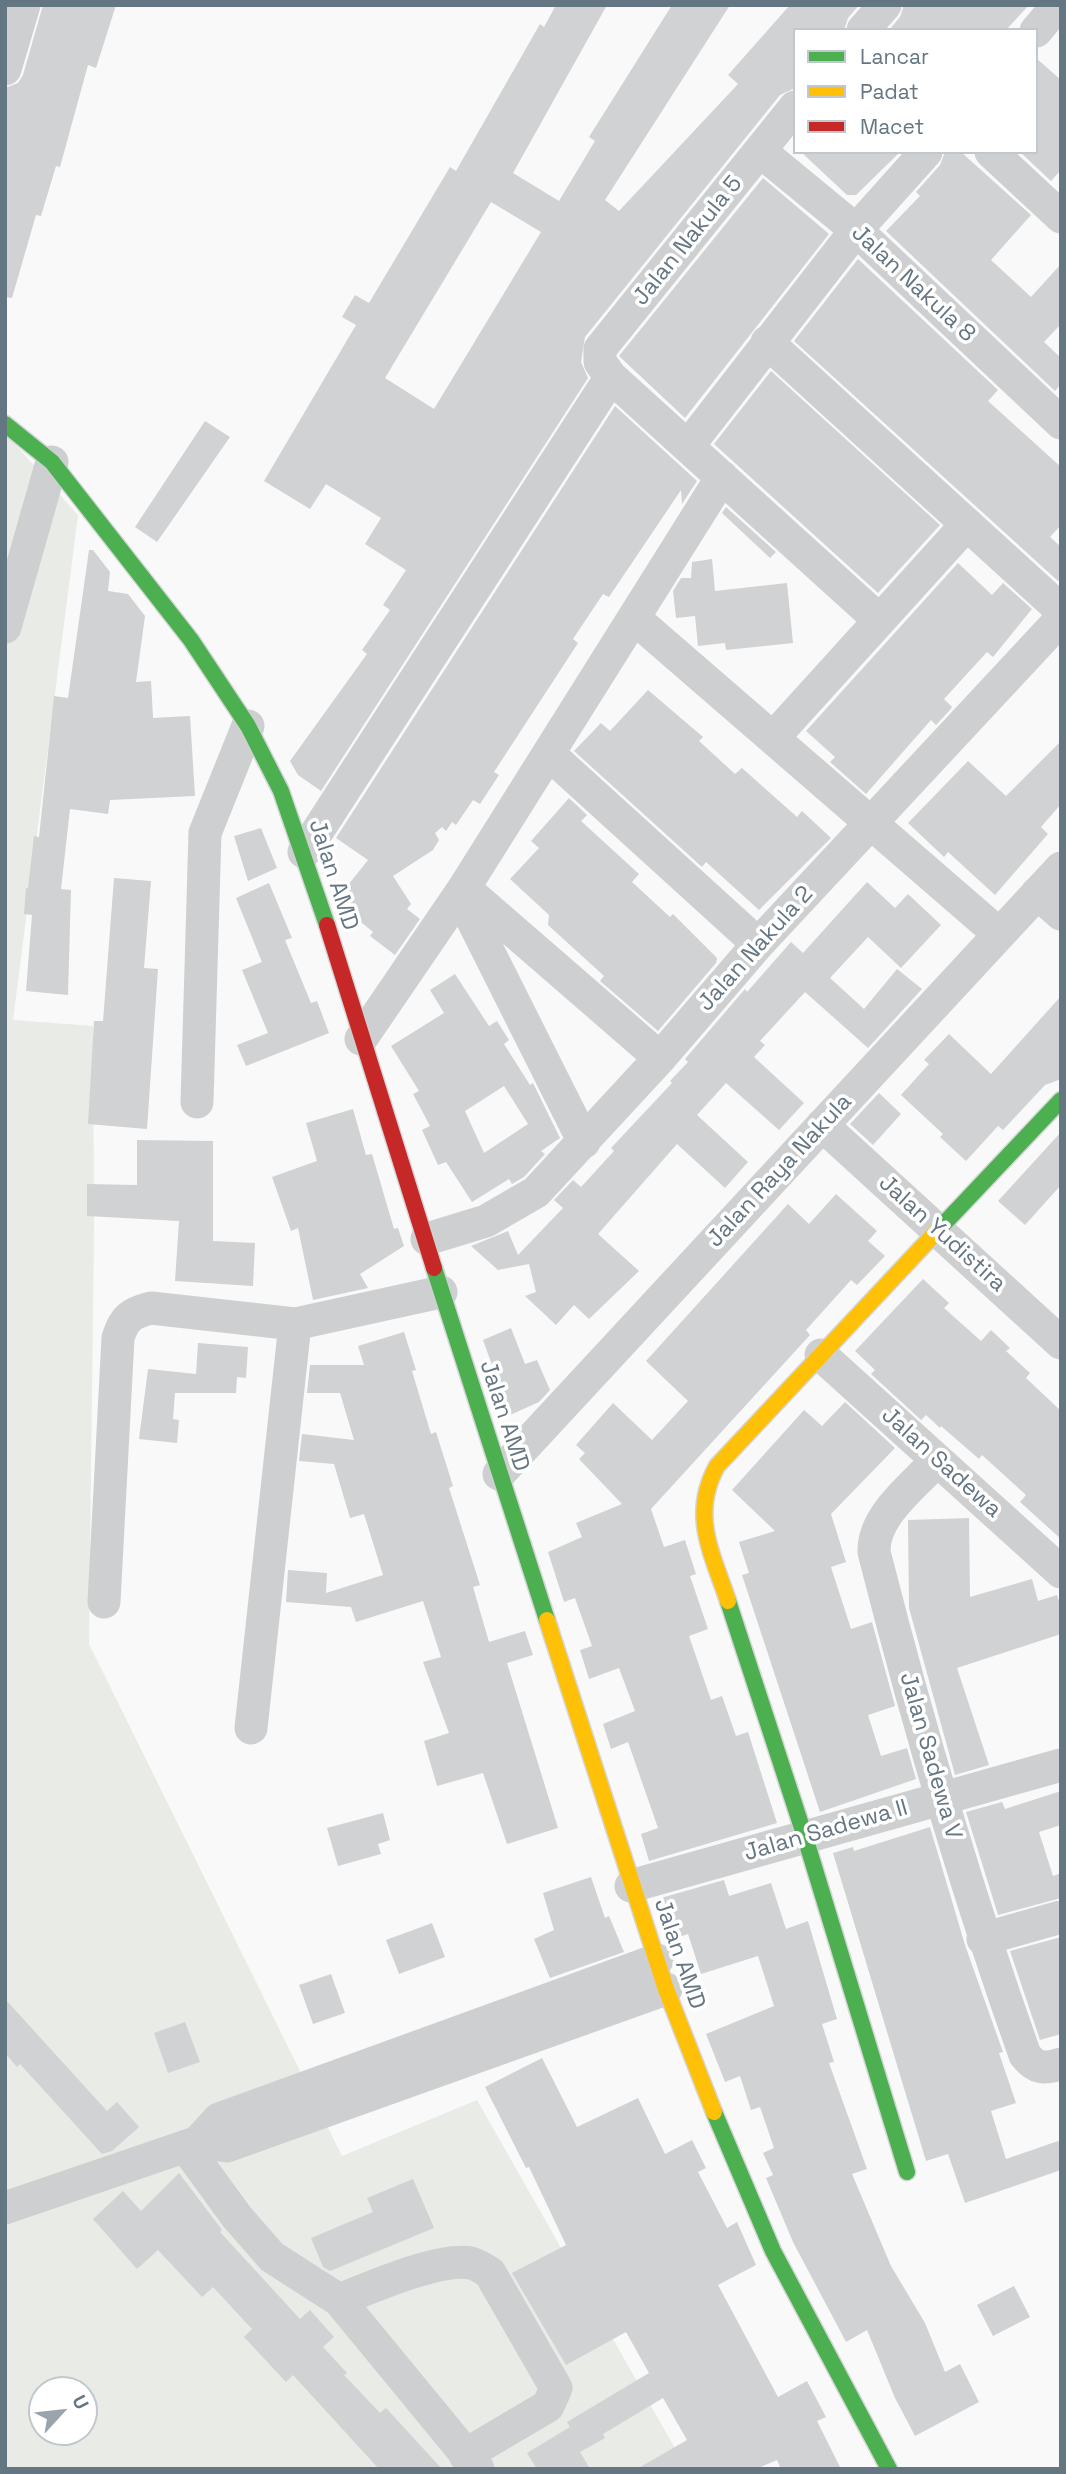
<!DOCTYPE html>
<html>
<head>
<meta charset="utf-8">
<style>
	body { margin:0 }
	#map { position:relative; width:1066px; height:2474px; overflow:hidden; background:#f9f9f9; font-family:"Space Grotesk",sans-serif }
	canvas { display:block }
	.frame { position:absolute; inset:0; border:7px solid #657683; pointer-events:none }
	.legend { position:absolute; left:793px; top:28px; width:245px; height:126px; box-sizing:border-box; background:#fff; border:2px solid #c1c8cd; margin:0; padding:9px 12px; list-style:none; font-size:21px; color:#657683 }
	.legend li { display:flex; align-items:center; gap:14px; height:35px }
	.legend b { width:35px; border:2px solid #c1c8cd }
	.north { position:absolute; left:28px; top:2376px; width:70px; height:70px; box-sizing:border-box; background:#fff; border:2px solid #c1c8cd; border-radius:50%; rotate:63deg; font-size:19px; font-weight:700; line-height:28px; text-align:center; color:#657683 }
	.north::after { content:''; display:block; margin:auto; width:24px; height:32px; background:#99a4ac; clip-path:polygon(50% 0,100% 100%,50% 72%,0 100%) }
</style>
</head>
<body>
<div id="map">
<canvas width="1066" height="2474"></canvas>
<div class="frame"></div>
<ul class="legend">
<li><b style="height:9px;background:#4caf50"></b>Lancar</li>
<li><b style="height:9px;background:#ffc107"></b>Padat</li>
<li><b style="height:9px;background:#c62828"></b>Macet</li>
</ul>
<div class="north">U</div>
</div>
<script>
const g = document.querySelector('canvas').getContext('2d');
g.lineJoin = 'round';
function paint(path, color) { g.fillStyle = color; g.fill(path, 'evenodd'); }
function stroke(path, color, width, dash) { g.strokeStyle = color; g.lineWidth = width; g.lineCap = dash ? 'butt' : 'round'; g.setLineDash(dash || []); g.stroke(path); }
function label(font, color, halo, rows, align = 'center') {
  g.font = font + ' "Space Grotesk",sans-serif'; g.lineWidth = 7; g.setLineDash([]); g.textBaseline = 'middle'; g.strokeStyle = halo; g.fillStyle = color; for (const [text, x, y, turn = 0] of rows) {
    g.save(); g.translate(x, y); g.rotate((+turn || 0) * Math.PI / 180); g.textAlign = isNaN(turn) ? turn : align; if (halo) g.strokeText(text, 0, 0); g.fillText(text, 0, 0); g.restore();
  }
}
const green = new Path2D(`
	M 5,433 L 78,515 L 13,1020 L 93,1026 L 94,1227 L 89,1644 L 342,2156 L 477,2100 L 680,2457 L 696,2469 L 5,2469 ZM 42,2390 L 84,2390 L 84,2432 L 42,2432 Z`);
const building = new Path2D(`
	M 43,5 L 116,5 L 96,68 L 88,65 L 60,167 L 56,166 L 41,216 L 36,215 L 12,298 L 5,297 L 5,88 L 18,83 L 23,75 Z
	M 556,5 L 607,5 L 513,173 L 559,201 L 595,141 L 589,137 L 672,5 L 730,5 L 605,200 L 619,211 L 738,84 L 728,75 L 790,5 L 859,5 L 848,18 L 844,30 L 795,30 L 795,88 L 780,95 L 585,337 L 581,362 L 588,378 L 321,791 L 298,775 L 290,761 L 367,654 L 362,650 L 390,610 L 383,605 L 406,570 L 365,544 L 381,518 L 326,484 L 310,509 L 264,481 L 356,325 L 342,317 L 355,295 L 369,303 L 450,167 L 456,171 L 540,24 L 544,27 ZM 491,202 L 541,232 L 434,409 L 385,378 Z
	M 904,5 L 1029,5 L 1006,30 L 889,30 L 900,17 Z
	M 1036,58 L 1061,80 L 1061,170 L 1051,181 L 1020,152 L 1036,152 Z
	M 801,152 L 900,152 L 856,195 L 847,195 Z
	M 945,152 L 961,152 L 1031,215 L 991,260 L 1031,297 L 1061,264 L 1061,324 L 1044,342 L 1061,358 L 1061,384 L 1055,391 L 886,231 L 920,196 L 916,192 L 940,165 Z
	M 763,178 L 829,234 L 685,418 L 619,356 Z
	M 858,259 L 998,390 L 988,401 L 1061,467 L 1061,525 L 1050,537 L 1061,547 L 1061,578 L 1058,581 L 794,341 Z
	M 771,371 L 940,525 L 878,593 L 714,444 Z
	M 615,406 L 697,481 L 682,504 L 681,490 L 609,597 L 603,594 L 573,639 L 578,643 L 494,772 L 499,775 L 480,804 L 473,800 L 456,825 L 452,822 L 446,831 L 442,827 L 435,833 L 439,840 L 433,850 L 393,876 L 411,904 L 407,909 L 420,919 L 395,955 L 370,936 L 373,932 L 344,908 L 340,895 L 368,860 L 336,838 Z
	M 205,421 L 230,437 L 157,542 L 135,527 Z
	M 726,507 L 776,552 L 770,558 L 722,513 Z
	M 89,550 L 93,550 L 110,572 L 108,591 L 128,594 L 145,616 L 136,682 L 151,681 L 153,718 L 190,716 L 195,796 L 110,800 L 108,814 L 70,809 L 61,889 L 71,890 L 68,995 L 26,991 L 32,915 L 24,914 L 26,888 L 28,888 L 34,836 L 39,837 L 54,696 L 68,698 Z
	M 712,559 L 715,591 L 787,583 L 793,643 L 726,650 L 725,643 L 698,646 L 695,616 L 676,618 L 673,591 L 681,578 L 691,578 L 692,562 Z
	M 958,563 L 992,595 L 1003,583 L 1032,609 L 993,657 L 987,652 L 944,699 L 952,707 L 949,711 L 936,725 L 931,720 L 866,794 L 830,762 L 835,757 L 806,731 Z
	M 648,690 L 703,737 L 699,741 L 735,774 L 742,768 L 797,817 L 802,811 L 831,838 L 759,910 L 706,862 L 702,867 L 574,751 L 601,723 L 610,731 Z
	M 1061,741 L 1061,804 L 1041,827 L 1048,834 L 995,895 L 948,852 L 944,857 L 908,823 L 968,761 L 1006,796 Z
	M 569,798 L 587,815 L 581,821 L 639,874 L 632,882 L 670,917 L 673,914 L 717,958 L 716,963 L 658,1031 L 600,981 L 604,976 L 548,925 L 549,915 L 510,879 L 539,848 L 531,841 Z
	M 261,828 L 277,868 L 248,881 L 234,836 Z
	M 114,878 L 151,881 L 144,968 L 158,969 L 147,1129 L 88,1124 L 94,1021 L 103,1021 Z
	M 867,882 L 895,908 L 908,894 L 941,925 L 901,968 L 868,937 L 830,978 L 864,1009 L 897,969 L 922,989 L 868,1048 L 805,992 L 760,1041 L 765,1045 L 754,1057 L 804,1103 L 779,1130 L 726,1083 L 697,1115 L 748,1162 L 725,1188 L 677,1144 L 598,1234 L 639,1271 L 589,1319 L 574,1305 L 556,1325 L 525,1296 L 536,1292 L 529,1264 L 498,1270 L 471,1246 L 508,1231 L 518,1255 L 563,1208 L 554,1200 L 573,1180 L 581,1187 L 614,1151 L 611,1148 L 672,1083 L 670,1081 L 688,1062 L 685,1059 L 745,989 L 747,992 L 791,942 L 803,953 Z
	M 269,883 L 292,938 L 285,940 L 311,1003 L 317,1001 L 329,1033 L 246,1066 L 237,1045 L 268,1033 L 242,970 L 262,962 L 236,898 Z
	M 455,974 L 489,1026 L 497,1021 L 509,1040 L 504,1044 L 530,1085 L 533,1083 L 560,1138 L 541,1151 L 545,1154 L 524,1177 L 512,1184 L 509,1179 L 472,1202 L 446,1162 L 438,1165 L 422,1130 L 430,1126 L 413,1094 L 419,1091 L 391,1046 L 444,1013 L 430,990 ZM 504,1086 L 528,1124 L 484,1153 L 465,1111 Z
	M 1061,996 L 1061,1079 L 1045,1085 L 1003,1130 L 998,1126 L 966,1161 L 940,1137 L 943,1134 L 901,1095 L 929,1064 L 924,1060 L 949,1034 L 991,1074 Z
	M 879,1093 L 901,1114 L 873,1145 L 850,1124 Z
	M 353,1109 L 366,1155 L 372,1154 L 394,1229 L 398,1228 L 404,1246 L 360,1274 L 368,1288 L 313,1300 L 298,1228 L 291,1231 L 272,1177 L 317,1161 L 306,1123 Z
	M 1061,1132 L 1061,1185 L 1025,1225 L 998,1201 Z
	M 137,1140 L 213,1141 L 213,1241 L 255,1243 L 253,1286 L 175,1281 L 179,1221 L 87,1216 L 87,1184 L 137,1185 Z
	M 836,1194 L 877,1231 L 868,1241 L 885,1256 L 857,1285 L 851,1280 L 806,1330 L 810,1335 L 651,1509 L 664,1547 L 685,1540 L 696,1574 L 690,1576 L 708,1629 L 689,1636 L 711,1700 L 722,1696 L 736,1736 L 748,1732 L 777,1823 L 649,1861 L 641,1834 L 658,1828 L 628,1742 L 611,1749 L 603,1724 L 635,1711 L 619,1668 L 589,1679 L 580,1650 L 592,1646 L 575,1598 L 564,1602 L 548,1552 L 582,1537 L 576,1523 L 622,1504 L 579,1459 L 585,1453 L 576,1445 L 613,1403 L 652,1440 L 688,1401 L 646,1361 L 788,1204 L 809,1224 Z
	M 923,1279 L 949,1303 L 944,1308 L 981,1341 L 991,1330 L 1010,1348 L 1006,1351 L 1030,1373 L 1026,1378 L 1061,1411 L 1061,1539 L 1020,1502 L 1026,1495 L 982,1455 L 979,1459 L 941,1426 L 940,1428 L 926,1415 L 921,1420 L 871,1374 L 875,1370 L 855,1351 Z
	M 511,1328 L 525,1364 L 537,1360 L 550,1390 L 539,1402 L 510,1415 L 483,1340 Z
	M 404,1332 L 416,1370 L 412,1371 L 431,1434 L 436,1432 L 453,1486 L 449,1488 L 480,1585 L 473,1587 L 489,1642 L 525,1631 L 533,1655 L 507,1663 L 558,1828 L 507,1844 L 483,1773 L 437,1786 L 424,1741 L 449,1733 L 423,1662 L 441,1657 L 423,1601 L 356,1622 L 351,1607 L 286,1602 L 288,1570 L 327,1573 L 326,1593 L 383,1575 L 364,1514 L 350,1518 L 334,1464 L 299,1461 L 302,1434 L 354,1440 L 340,1393 L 307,1393 L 310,1365 L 364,1365 L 358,1346 Z
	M 198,1343 L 248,1347 L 246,1378 L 237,1377 L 236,1393 L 175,1393 L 173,1419 L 179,1420 L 177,1443 L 139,1439 L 148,1369 L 196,1374 Z
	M 845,1402 L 895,1448 L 831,1514 L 846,1562 L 831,1567 L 851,1629 L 872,1622 L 895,1706 L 868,1715 L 881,1756 L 907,1748 L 916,1779 L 820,1812 L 742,1575 L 749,1573 L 739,1542 L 775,1531 L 732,1490 L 804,1410 L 822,1426 Z
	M 969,1518 L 970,1597 L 1032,1579 L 1038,1601 L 1057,1595 L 1061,1607 L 1061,1634 L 957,1668 L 989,1765 L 955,1775 L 909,1608 L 908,1520 Z
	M 1061,1791 L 1061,1825 L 1039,1832 L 1053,1876 L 1061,1873 L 1061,1898 L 998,1915 L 966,1812 L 1002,1802 L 1005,1809 Z
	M 383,1813 L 390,1840 L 378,1844 L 381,1854 L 338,1866 L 327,1828 Z
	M 930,1827 L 965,1945 L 1003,2052 L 999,2053 L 1016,2103 L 991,2111 L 1006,2159 L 1061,2140 L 1061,2170 L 965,2203 L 948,2154 L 926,2161 L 833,1853 L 853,1847 L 854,1851 Z
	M 591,1877 L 605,1918 L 609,1916 L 624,1952 L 550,1978 L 534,1939 L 554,1930 L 543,1893 Z
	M 724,1880 L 729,1896 L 771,1883 L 786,1929 L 808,1921 L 837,2019 L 822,2024 L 834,2062 L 829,2063 L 867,2169 L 852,2174 L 891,2266 L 925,2323 L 945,2372 L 960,2364 L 979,2402 L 915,2436 L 895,2398 L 867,2330 L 846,2342 L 793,2242 L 766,2178 L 773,2175 L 763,2153 L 774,2148 L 760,2107 L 751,2110 L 740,2076 L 725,2082 L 706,2034 L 774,2006 L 758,1956 L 701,1974 L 688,1934 L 673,1939 L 661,1898 Z
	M 432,1923 L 445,1957 L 399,1974 L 386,1940 Z
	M 1061,1937 L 1061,2034 L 1040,2040 L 1010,1951 Z
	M 331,1974 L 345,2013 L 313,2024 L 299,1985 Z
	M 5,1999 L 107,2111 L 117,2102 L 139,2127 L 112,2151 L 102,2154 L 20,2064 L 17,2067 L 5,2053 Z
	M 185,2022 L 200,2062 L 168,2073 L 154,2033 Z
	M 542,2058 L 577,2127 L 638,2098 L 665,2154 L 692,2140 L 706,2168 L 698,2172 L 727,2228 L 737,2222 L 756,2265 L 718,2285 L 778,2397 L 807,2381 L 826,2417 L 817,2421 L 841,2469 L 781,2469 L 777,2460 L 756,2469 L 637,2469 L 687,2440 L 663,2398 L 603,2434 L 605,2438 L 580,2452 L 590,2469 L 537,2469 L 527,2453 L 570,2427 L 567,2422 L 649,2373 L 626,2332 L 566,2365 L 512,2273 L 566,2245 L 529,2167 L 526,2168 L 485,2087 Z
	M 179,2173 L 222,2230 L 220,2232 L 300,2319 L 310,2310 L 334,2337 L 323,2347 L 347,2373 L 344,2375 L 380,2413 L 386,2408 L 442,2469 L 379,2469 L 293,2375 L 286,2382 L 244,2337 L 252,2329 L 213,2287 L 202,2297 L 158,2250 L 137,2269 L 93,2219 L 123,2191 L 141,2211 Z
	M 413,2179 L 434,2228 L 330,2271 L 323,2267 L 311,2238 L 373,2212 L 367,2198 Z
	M 1014,2286 L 1030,2317 L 993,2336 L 977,2305 Z`);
const street = new Path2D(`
	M 863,30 L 885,5
	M 1036,31 L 1058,5
	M 5,69 L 24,5
	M 795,107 L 600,349 L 600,362 L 611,377 L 878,619
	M 760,151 L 856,230 L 1061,423
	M 991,152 L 1061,217
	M 767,342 L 1061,610
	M 689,445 L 856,230 L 926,152
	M 634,618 L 999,934
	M 5,627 L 52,462
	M 773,738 L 967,524
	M 549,754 L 758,944
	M 304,852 L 611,377
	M 464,888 L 660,1058
	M 1037,893 L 1061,914
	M 460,895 L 584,1142
	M 361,1039 L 464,888 L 722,477
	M 197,1102 L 205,833 L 248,726
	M 822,1125 L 1061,1343
	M 427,1239 L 486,1221 L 536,1192 L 660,1058 L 758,944 L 1061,619
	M 821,1355 L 1061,1572
	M 937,1460 C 914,1486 873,1515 874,1552 C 917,1721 966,1890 1025,2055 C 1036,2069 1044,2069 1061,2064
	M 499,1474 L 1061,868
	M 104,1602 L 118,1338 C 124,1318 131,1313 151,1308 L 295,1324 L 441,1292
	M 251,1728 L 295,1324
	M 631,1886 L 1061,1765
	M 983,1939 L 1061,1917
	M 198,2142 L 219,2119 L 657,1960
	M 186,2147 L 237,2217 L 272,2257 L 339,2300 L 478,2469
	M 5,2208 L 198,2142 L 227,2146 L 666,1989
	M 339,2300 C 370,2288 439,2257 471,2263 C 478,2265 484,2269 490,2273 L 556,2388 L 548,2406 L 465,2455`);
const fast = new Path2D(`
	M 5,424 L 52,462 L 191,640 L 248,726 L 281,791 L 327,925
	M 939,1229 L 1061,1100
	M 434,1268 L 547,1620
	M 728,1601 L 805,1837 L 907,2172
	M 714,2112 L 773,2251 L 889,2469`);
const slow = new Path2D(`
	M 728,1601 C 712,1553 690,1515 717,1466 L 939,1229
	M 547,1620 L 666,1989 L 714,2112`);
const jam = new Path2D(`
	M 327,925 L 434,1268`);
const streetNames = [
	["Jalan Nakula 5",688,241,-51],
	["Jalan Nakula 8",913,284,43],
	["Jalan AMD",333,875,72],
	["Jalan Nakula 2",756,949,-48],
	["Jalan Raya Nakula",780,1171,-47],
	["Jalan Yudistira",942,1234,42],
	["Jalan AMD",504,1416,72],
	["Jalan Sadewa",941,1463,42],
	["Jalan Sadewa V",930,1756,74],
	["Jalan Sadewa II",826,1831,-16],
	["Jalan AMD",679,1954,71]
];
paint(green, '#e8ebe6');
paint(building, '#d0d2d3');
stroke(fast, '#d5d6d7', 19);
stroke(slow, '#d5d6d7', 19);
stroke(jam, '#d5d6d7', 19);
stroke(street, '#cecfd0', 33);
stroke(fast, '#4caf50', 16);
stroke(slow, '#ffc107', 16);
stroke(jam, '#c62828', 16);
label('23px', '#657683', '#fff', streetNames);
</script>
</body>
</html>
